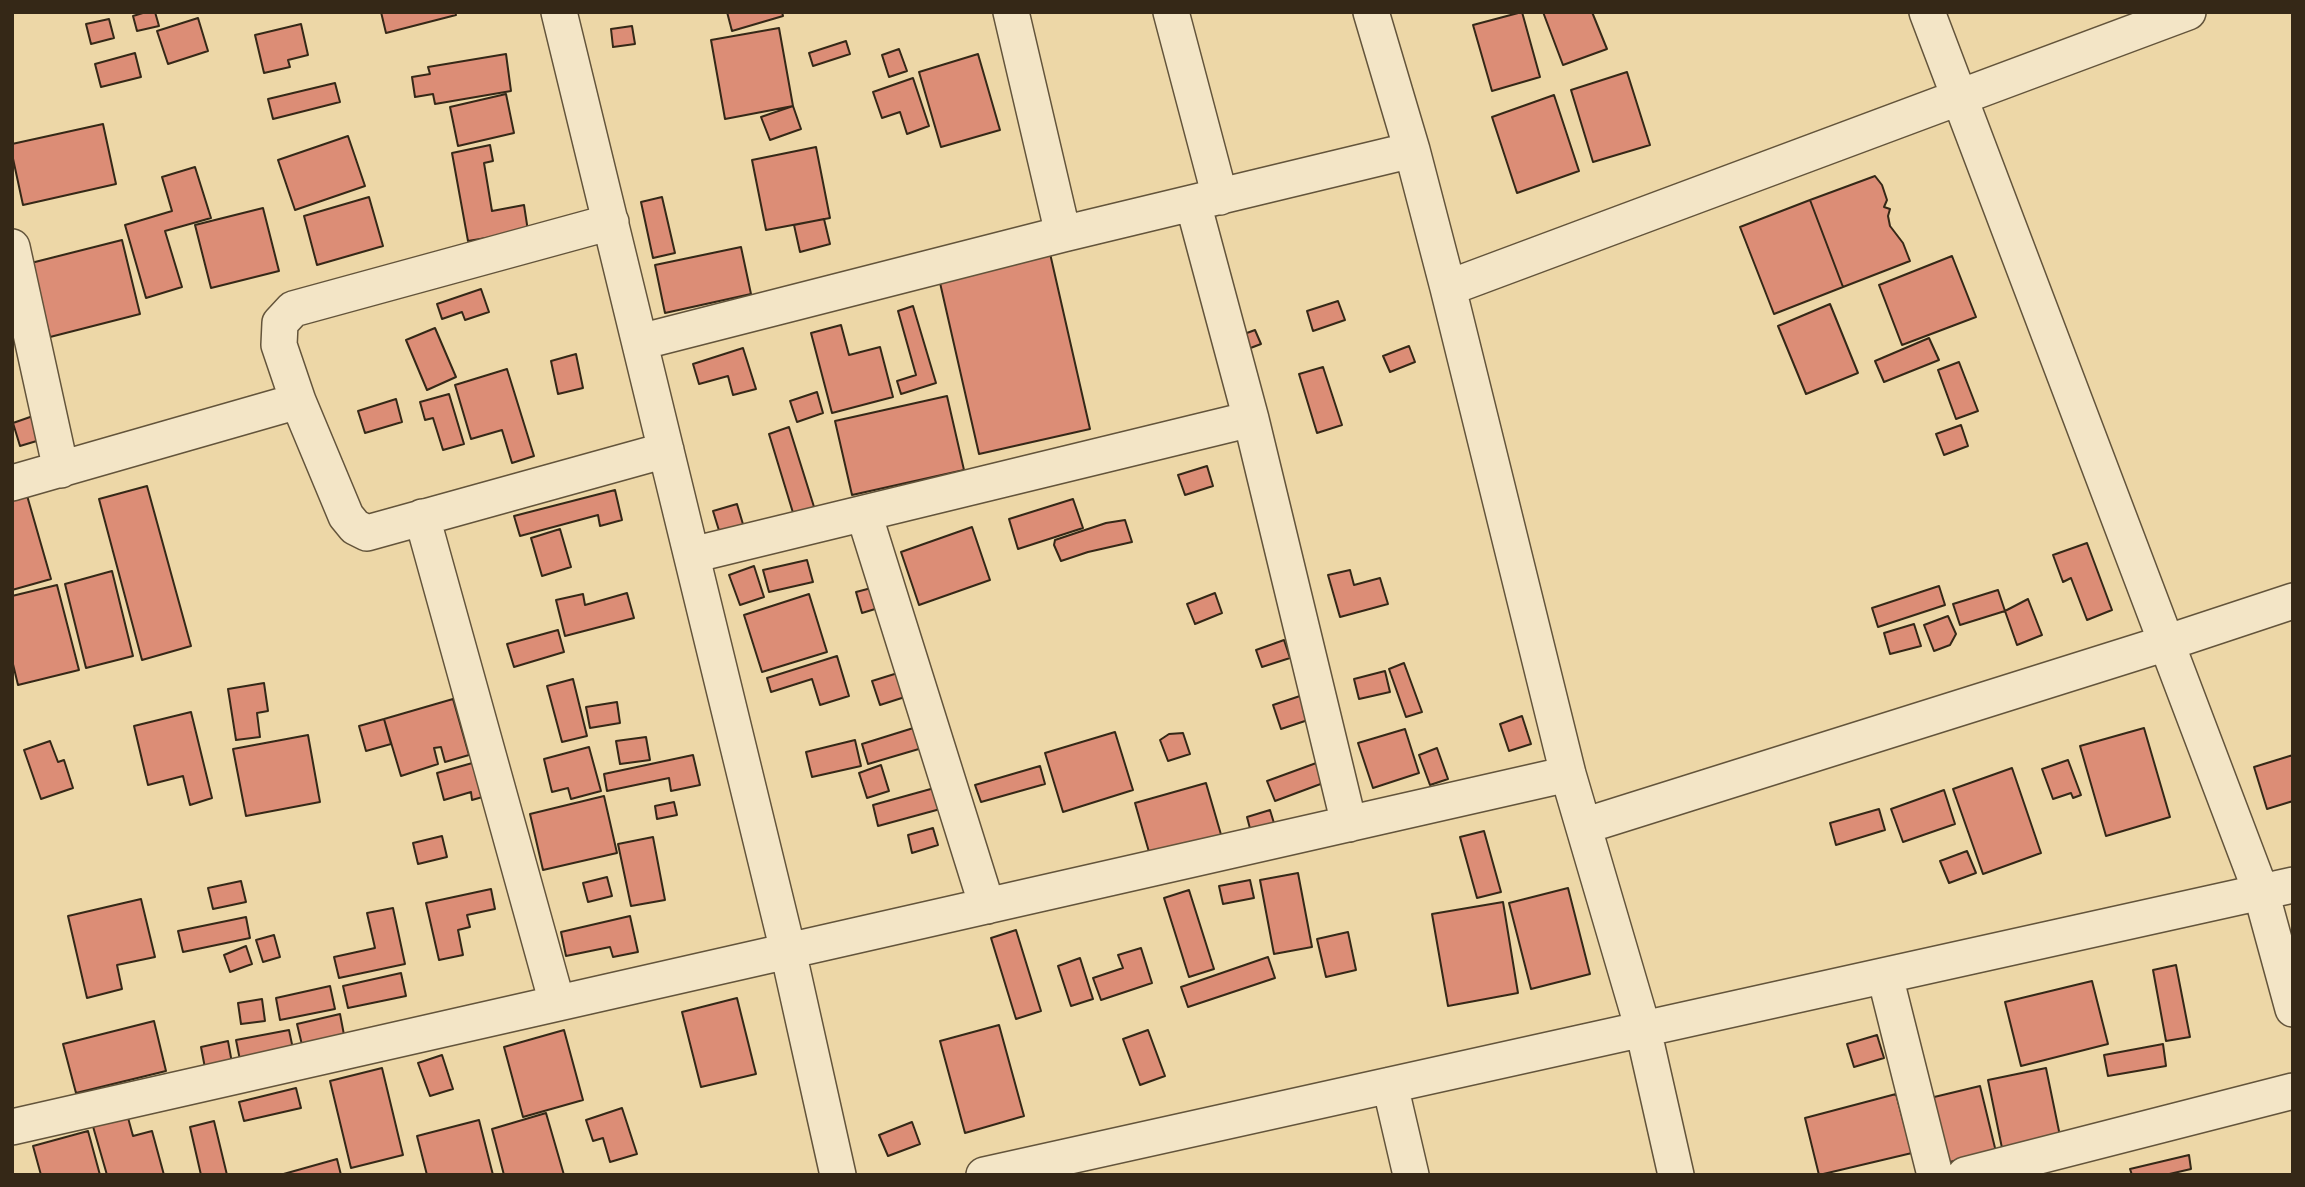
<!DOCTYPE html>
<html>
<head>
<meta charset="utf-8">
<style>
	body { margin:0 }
	#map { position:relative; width:2305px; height:1187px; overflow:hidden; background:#edd7a7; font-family:"Libre Caslon Text",serif }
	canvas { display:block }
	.frame { position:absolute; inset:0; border:14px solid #352817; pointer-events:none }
</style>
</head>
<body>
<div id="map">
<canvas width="2305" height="1187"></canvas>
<div class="frame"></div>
</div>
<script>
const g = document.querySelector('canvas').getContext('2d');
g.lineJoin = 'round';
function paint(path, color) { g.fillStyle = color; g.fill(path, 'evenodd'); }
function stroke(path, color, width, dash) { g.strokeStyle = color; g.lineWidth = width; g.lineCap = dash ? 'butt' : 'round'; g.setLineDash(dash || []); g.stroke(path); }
const building = new Path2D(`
	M 146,12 L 155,12 L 159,26 L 137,31 L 133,16 Z
	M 381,12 L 455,12 L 456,15 L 386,33 Z
	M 727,12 L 782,12 L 783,16 L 732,31 Z
	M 1522,12 L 1540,77 L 1492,91 L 1473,25 Z
	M 1543,12 L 1592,12 L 1607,49 L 1563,65 Z
	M 198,18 L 208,51 L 168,64 L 157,31 Z
	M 109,19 L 114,38 L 91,44 L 86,24 Z
	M 301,24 L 308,55 L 288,60 L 290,67 L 264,73 L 255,35 Z
	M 632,26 L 635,44 L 613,47 L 611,29 Z
	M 779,28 L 793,106 L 725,119 L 711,40 Z
	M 846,41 L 850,54 L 813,66 L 809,53 Z
	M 899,49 L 907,71 L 889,77 L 882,55 Z
	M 135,53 L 141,77 L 101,87 L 95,64 Z
	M 506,54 L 511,91 L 435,104 L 433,94 L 415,97 L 412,77 L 430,74 L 428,67 Z
	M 978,54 L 1000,130 L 941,147 L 919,72 Z
	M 1627,72 L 1650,145 L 1593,162 L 1571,90 Z
	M 913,78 L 929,126 L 907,134 L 900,112 L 882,118 L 873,92 Z
	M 335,83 L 340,102 L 273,119 L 268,99 Z
	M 506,94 L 514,133 L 458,146 L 450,107 Z
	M 1554,95 L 1579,171 L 1517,193 L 1492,117 Z
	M 793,106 L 801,129 L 770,140 L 761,117 Z
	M 103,124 L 116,184 L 23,205 L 12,154 L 12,144 Z
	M 348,136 L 365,186 L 295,210 L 278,160 Z
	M 490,145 L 493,161 L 484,163 L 492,211 L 524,205 L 528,231 L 468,241 L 452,153 Z
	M 816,147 L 830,218 L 766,230 L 752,160 Z
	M 195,167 L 211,218 L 165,231 L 182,287 L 146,298 L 125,225 L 172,211 L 162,177 Z
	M 1875,176 L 1882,185 L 1887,200 L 1884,207 L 1890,209 L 1888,216 L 1890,226 L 1903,243 L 1910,261 L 1843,287 L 1810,200 Z
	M 369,197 L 383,246 L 317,265 L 304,216 Z
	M 662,197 L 675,253 L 653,258 L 641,202 Z
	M 1810,200 L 1843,287 L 1774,314 L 1740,227 Z
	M 263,208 L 279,271 L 211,288 L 195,225 Z
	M 824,219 L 830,244 L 800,252 L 794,225 Z
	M 122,240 L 140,314 L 50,337 L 31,263 Z
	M 741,247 L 751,294 L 665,313 L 655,265 Z
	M 1049,249 L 1090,429 L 979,454 L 938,274 Z
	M 1952,256 L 1976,317 L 1902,345 L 1879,285 Z
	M 481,289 L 489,312 L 465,320 L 462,312 L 442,319 L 437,304 Z
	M 1338,301 L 1345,320 L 1313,331 L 1307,311 Z
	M 1830,304 L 1858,373 L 1806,394 L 1778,326 Z
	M 913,306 L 936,383 L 901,394 L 897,381 L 916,375 L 898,311 Z
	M 841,325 L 849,355 L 880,347 L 893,397 L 832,413 L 811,333 Z
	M 435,328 L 456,377 L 427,390 L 406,340 Z
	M 1255,330 L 1261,344 L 1240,352 L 1236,337 Z
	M 1929,338 L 1939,360 L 1884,382 L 1875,361 Z
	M 1409,346 L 1415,362 L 1390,372 L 1383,356 Z
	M 743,348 L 756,389 L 733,395 L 728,376 L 699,384 L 693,364 Z
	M 576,354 L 583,388 L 558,394 L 551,361 Z
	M 1959,362 L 1978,411 L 1956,419 L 1938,370 Z
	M 1323,367 L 1342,425 L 1317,433 L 1299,374 Z
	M 507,369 L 534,456 L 512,463 L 502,430 L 471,439 L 455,385 Z
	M 817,392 L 823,413 L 797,422 L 790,401 Z
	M 449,394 L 464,444 L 443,450 L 433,418 L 425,420 L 420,402 Z
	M 947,396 L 964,470 L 852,495 L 835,421 Z
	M 396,399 L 402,422 L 365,433 L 358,411 Z
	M 33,416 L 40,440 L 20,446 L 13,423 Z
	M 1961,425 L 1968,446 L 1944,455 L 1936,434 Z
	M 789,427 L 815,510 L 794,516 L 769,434 Z
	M 1207,466 L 1213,486 L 1185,495 L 1178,475 Z
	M 147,486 L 191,646 L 142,660 L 99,499 Z
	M 615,490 L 622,520 L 600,526 L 598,515 L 520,536 L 514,516 Z
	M 26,492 L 51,579 L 12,590 L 12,496 Z
	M 1073,499 L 1083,528 L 1018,549 L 1009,519 Z
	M 737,504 L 745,531 L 721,537 L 713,511 Z
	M 1125,520 L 1132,542 L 1088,552 L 1061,561 L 1054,545 L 1055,540 L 1106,523 Z
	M 972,527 L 990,580 L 919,605 L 901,552 Z
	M 560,529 L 571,567 L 542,576 L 531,538 Z
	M 2087,543 L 2112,610 L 2087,620 L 2071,578 L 2063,582 L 2053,555 Z
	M 807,560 L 813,582 L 769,592 L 763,570 Z
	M 754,566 L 764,597 L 740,605 L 729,575 Z
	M 1350,570 L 1354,585 L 1380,578 L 1388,604 L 1340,617 L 1328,575 Z
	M 112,571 L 133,656 L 86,668 L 65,584 Z
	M 57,585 L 79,670 L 18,685 L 12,660 L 12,596 Z
	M 879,586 L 885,606 L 862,613 L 856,592 Z
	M 1939,586 L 1945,605 L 1878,627 L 1872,608 Z
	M 1998,590 L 2005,611 L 1960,625 L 1953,604 Z
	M 627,593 L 634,618 L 565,636 L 556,600 L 583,594 L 585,605 Z
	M 1215,593 L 1222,613 L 1195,624 L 1187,604 Z
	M 809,594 L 827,652 L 762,672 L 744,615 Z
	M 2028,599 L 2042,635 L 2017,645 L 2005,611 Z
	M 1948,616 L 1956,634 L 1950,645 L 1934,651 L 1924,625 Z
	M 1914,624 L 1921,646 L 1890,654 L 1884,633 Z
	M 558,630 L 564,652 L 514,667 L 507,644 Z
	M 1284,640 L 1290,658 L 1262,667 L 1256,650 Z
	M 837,656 L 849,696 L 820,705 L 812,679 L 771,692 L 767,678 Z
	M 1404,663 L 1422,712 L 1406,717 L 1389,669 Z
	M 1385,671 L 1390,692 L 1359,699 L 1354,679 Z
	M 901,672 L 908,696 L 880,705 L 872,681 Z
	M 573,679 L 587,736 L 562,742 L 547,686 Z
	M 264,683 L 268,711 L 257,713 L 260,737 L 236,740 L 228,689 Z
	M 1303,695 L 1311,719 L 1281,729 L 1273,705 Z
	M 453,699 L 469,755 L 445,762 L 441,747 L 434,748 L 438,764 L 401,776 L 384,719 Z
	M 617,702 L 620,723 L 590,728 L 586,707 Z
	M 191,712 L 212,798 L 190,805 L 183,776 L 148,785 L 134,726 Z
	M 1522,716 L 1531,744 L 1509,751 L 1500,724 Z
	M 384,719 L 391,744 L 366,751 L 359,726 Z
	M 923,725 L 929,746 L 868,764 L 862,744 Z
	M 2144,728 L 2170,817 L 2106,836 L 2080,746 Z
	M 1405,729 L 1419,773 L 1373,788 L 1358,743 Z
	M 1115,732 L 1133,790 L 1063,812 L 1045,753 Z
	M 1183,733 L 1190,754 L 1168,761 L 1160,740 L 1169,734 Z
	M 308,735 L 320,802 L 246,816 L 233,749 Z
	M 646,737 L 650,760 L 620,764 L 616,741 Z
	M 855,740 L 861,766 L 812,777 L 806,752 Z
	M 50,741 L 58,762 L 64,760 L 73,788 L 41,799 L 24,750 Z
	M 589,747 L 601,791 L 571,799 L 568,788 L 552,792 L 544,759 Z
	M 1437,748 L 1448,779 L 1430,785 L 1419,755 Z
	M 693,755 L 700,785 L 671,791 L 669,778 L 607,791 L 604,774 Z
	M 2293,755 L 2293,801 L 2267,809 L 2254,767 Z
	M 483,760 L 493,794 L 472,800 L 471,792 L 444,800 L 437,773 Z
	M 2068,760 L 2081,795 L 2073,798 L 2071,793 L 2053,799 L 2042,769 Z
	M 1319,762 L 1326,782 L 1275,801 L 1267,781 Z
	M 881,765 L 889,791 L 867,798 L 859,773 Z
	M 1040,766 L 1045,784 L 981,802 L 975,785 Z
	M 2012,768 L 2041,853 L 1983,874 L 1953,789 Z
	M 1206,783 L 1222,838 L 1151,859 L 1135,803 Z
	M 938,787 L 944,808 L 878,826 L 873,805 Z
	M 1944,790 L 1955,824 L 1903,842 L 1891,809 Z
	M 604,796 L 617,853 L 543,870 L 530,814 Z
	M 674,802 L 677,815 L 657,819 L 655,806 Z
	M 1879,809 L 1885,830 L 1836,845 L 1830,823 Z
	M 1270,810 L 1277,833 L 1253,840 L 1247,817 Z
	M 933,828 L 938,845 L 912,853 L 908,835 Z
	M 1484,831 L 1501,892 L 1477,898 L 1460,837 Z
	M 442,836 L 447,857 L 418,864 L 413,843 Z
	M 653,837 L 665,900 L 631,906 L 618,844 Z
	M 1967,851 L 1976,873 L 1949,883 L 1940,861 Z
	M 1298,873 L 1312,947 L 1274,954 L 1260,880 Z
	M 607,877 L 612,896 L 588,902 L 583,883 Z
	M 1250,880 L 1254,898 L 1223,904 L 1219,886 Z
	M 241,881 L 246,902 L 213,909 L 208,888 Z
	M 1568,888 L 1590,974 L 1531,989 L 1509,903 Z
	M 491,889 L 495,909 L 467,915 L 470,927 L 458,930 L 463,955 L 439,960 L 426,903 Z
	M 1189,890 L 1214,969 L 1189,977 L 1164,898 Z
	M 141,899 L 155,957 L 117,965 L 122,989 L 87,998 L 68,916 Z
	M 1503,902 L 1518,993 L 1448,1006 L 1432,914 Z
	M 393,908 L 405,964 L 339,978 L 334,957 L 375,948 L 367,913 Z
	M 630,916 L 638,952 L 613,957 L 610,947 L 566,956 L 561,932 Z
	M 246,917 L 250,938 L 183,952 L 178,931 Z
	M 1016,930 L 1041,1011 L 1016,1019 L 991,938 Z
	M 1348,932 L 1356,970 L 1326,977 L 1317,939 Z
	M 274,935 L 280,957 L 263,962 L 256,940 Z
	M 246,946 L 252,964 L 230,972 L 224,955 Z
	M 1141,948 L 1152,983 L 1101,1000 L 1093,978 L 1123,968 L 1118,955 Z
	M 1268,957 L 1275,978 L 1188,1007 L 1181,987 Z
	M 1080,958 L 1093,999 L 1071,1006 L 1058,966 Z
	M 2176,965 L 2190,1037 L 2166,1041 L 2153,970 Z
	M 401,973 L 406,996 L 348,1008 L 343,986 Z
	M 2092,981 L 2108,1044 L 2021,1066 L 2005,1002 Z
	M 330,986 L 335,1009 L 280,1020 L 276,998 Z
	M 737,998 L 756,1074 L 701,1087 L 682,1012 Z
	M 262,999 L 265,1021 L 241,1024 L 238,1003 Z
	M 340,1014 L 345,1040 L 303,1049 L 297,1024 Z
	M 154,1021 L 166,1071 L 76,1093 L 63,1044 Z
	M 999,1025 L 1024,1116 L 965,1133 L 940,1041 Z
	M 289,1030 L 293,1049 L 240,1060 L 236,1040 Z
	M 564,1030 L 583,1100 L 523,1117 L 504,1047 Z
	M 1148,1030 L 1165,1076 L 1140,1085 L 1123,1039 Z
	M 1877,1035 L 1884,1058 L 1854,1067 L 1847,1044 Z
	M 228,1041 L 232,1063 L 205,1068 L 201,1047 Z
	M 2163,1044 L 2166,1066 L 2108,1076 L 2104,1055 Z
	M 442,1055 L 453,1089 L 430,1096 L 418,1063 Z
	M 382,1068 L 403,1155 L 351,1168 L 330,1081 Z
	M 2046,1068 L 2060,1136 L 2002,1148 L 1988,1080 Z
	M 1980,1086 L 1996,1152 L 1945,1163 L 1930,1098 Z
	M 296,1088 L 301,1108 L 244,1121 L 239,1102 Z
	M 1896,1094 L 1912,1153 L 1819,1175 L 1805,1118 Z
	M 622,1108 L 637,1154 L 610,1162 L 603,1138 L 593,1141 L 586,1120 Z
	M 546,1113 L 564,1175 L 504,1175 L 492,1129 Z
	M 127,1114 L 133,1136 L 152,1131 L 164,1175 L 107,1175 L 92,1123 Z
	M 479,1120 L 493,1175 L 427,1175 L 417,1136 Z
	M 214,1121 L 227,1175 L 201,1175 L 190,1127 Z
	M 912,1122 L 920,1144 L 888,1156 L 879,1135 Z
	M 88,1131 L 100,1175 L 41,1175 L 33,1146 Z
	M 2189,1155 L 2191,1169 L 2165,1175 L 2132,1175 L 2130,1169 Z
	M 337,1159 L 341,1175 L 280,1175 Z`);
const minor = new Path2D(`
	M 559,12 L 788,951 L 838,1175
	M 1011,12 L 1063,234
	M 1171,12 L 1220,197
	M 1371,12 L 1412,150 L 1448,288 L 1568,774 L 1643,1029 L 1676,1175
	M 1927,12 L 2261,892 L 2293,1009
	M 1193,203 L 1251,419
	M 611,222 L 293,309 L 280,323 L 279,345 L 298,401 L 346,516 L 355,527 L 367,533 L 666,450
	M 12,247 L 61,470
	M 1448,288 L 2188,12
	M 640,342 L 1063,234 L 1412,150
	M 12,483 L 298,401
	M 864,514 L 987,906
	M 422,517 L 557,1003
	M 692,555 L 1251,419 L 1349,824
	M 1584,826 L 2166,643 L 2293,601
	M 1885,976 L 1935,1175
	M 1390,1085 L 1411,1175
	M 12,1127 L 1568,774
	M 984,1175 L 2293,885
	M 1965,1175 L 2293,1091`);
paint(building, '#dc8d76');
stroke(building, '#352817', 2);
stroke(minor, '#63543b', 38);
stroke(minor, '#f3e5c6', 35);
</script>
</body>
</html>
